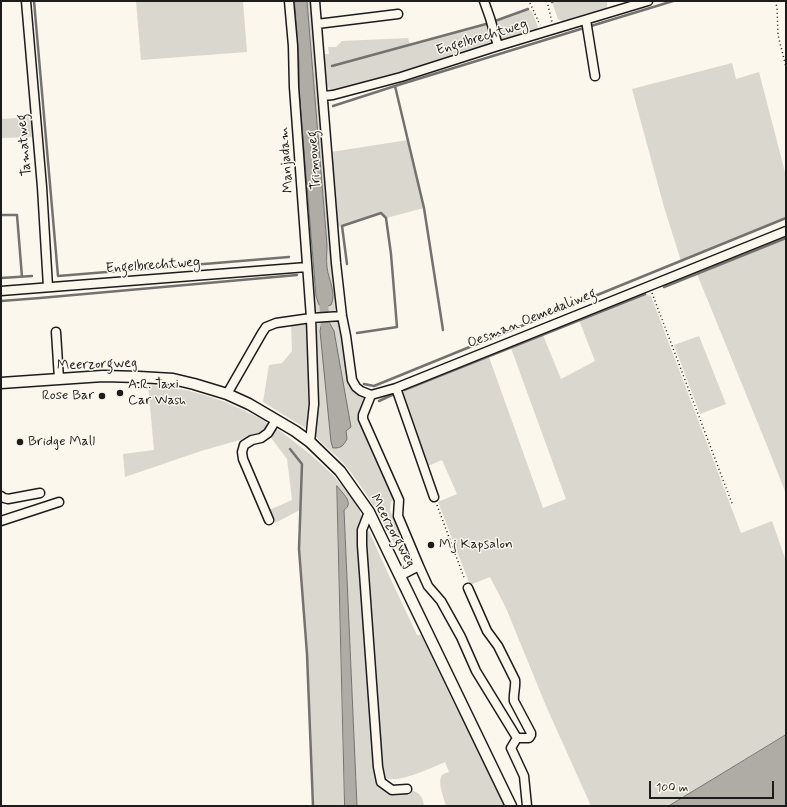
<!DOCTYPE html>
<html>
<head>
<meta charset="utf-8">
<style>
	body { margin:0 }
	#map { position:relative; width:787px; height:807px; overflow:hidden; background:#fbf7ec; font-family:Mynerve,sans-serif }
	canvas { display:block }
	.frame { position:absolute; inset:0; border:2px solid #1c1c1c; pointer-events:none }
	.scale { position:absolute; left:649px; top:781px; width:125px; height:18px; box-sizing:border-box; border:2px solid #1c1c1c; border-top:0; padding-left:5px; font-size:12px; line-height:14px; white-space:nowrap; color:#1c1c1c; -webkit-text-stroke:3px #fbf7ec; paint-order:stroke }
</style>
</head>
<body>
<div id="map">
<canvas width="787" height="807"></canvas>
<div class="frame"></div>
<div class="scale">100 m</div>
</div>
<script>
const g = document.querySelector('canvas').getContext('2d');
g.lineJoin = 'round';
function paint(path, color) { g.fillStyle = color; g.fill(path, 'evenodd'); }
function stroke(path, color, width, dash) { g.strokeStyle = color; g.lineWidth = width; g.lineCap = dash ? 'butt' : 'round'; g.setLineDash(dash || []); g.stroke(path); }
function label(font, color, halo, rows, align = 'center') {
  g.font = font + ' Mynerve,sans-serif'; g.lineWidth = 3; g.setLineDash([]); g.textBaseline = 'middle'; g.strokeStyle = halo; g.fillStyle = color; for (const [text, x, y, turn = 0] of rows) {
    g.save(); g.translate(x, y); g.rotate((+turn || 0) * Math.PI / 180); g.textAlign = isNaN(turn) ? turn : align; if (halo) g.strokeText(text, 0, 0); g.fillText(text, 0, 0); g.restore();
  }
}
const green = new Path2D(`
	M 136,1 L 243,1 L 247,52 L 141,60 Z
	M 291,1 L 295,1 L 299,62 L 299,90 L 311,245 L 317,301 L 333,294 L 327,268 L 327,245 L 307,1 L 311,1 L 337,303 L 335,310 L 332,314 C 323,314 317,316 313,306 Z
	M 553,1 L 607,1 L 607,7 L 605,10 L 565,22 L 558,19 L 552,2 Z
	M 528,9 L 532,12 L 538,27 L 536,31 L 503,42 L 499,34 L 495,21 Z
	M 486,24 L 491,27 L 494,42 L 491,45 L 406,72 L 343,89 C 339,90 334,91 330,89 C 323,84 324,62 324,54 L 329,54 L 328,47 L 336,47 L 342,41 L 408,38 L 410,45 Z
	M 732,63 L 736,79 L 759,72 L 786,176 L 786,218 L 681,261 L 664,207 L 632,89 Z
	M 33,117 L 35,137 L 1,138 L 1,119 Z
	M 408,140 L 424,208 L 386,218 L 381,213 L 342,226 L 337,227 L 331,152 Z
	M 786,238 L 786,494 L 770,453 L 697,274 Z
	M 645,294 L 651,296 L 741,533 L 772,521 L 786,561 L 786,735 L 669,806 L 591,806 L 546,706 L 506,608 L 490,577 L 470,585 L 438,502 L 457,494 L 442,460 L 428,466 L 401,392 L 489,357 L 543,508 L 566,499 L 511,348 L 543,335 L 561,379 L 595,361 L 579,320 Z
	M 306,320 L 308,325 L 310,393 L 307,422 L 305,428 L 263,402 L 269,365 L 282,363 L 292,351 L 291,322 Z
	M 334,320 L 338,321 L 341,324 L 348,372 L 367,398 L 362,418 L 395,498 L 391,502 L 390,510 L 408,555 L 406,558 L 403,556 L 399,553 C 383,522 367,491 344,464 C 335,454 324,446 315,436 L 314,433 L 315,331 L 317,324 L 321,321 Z
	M 699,336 L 726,404 L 700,414 L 674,345 Z
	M 148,385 C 184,387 219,397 251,414 C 257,417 265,420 269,426 L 268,428 L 261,434 L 201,451 L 125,477 L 123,454 L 154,450 Z
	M 274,429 L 279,430 L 310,454 L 334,476 L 357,504 L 362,517 L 360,529 L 380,784 L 414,791 C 421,794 423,798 424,806 L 357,806 L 344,510 L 347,508 L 337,487 L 345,806 L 313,806 L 307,654 L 299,549 L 300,510 L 275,523 L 269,510 L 292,500 L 287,459 L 269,435 Z
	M 366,531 L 369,531 L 386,569 L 417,635 L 421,635 L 458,712 L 462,712 L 505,806 L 446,806 C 444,799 438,784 441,777 C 442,774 446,773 449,772 L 445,762 C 433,767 398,784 386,778 C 383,777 382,773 381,770 L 365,532 Z`);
const water = new Path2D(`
	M 295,1 L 307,1 L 327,245 C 327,252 326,260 327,267 C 328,279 337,293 331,305 C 327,306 323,307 319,305 L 316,296 L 299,90 L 299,62 Z
	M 329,322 L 334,331 L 351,427 L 346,431 L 347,439 C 343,446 342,448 333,448 L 331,442 L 320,331 L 321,326 L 323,323 Z
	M 337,486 C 342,493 355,503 344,510 L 357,806 L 345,806 Z
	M 786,735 L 786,806 L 669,806 Z`);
const stream = new Path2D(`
	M 34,1 L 58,276 L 289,257
	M 552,2 L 553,1
	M 495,21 L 528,9
	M 591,26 L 673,1
	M 332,66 L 486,24
	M 395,86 L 424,208 L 443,330
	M 333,106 L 395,86 L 584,28
	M 1,215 L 17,215 L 22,277
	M 347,264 L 342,226 L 381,213 L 386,218 L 391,254 L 397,327 L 357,333
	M 1,278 L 32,276
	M 664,287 L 786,238
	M 1,301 L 40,298 L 297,275
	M 364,384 L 374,386 L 786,218
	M 404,390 L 645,294
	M 379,401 L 392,395
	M 290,449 L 302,464 L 299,549 L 307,654 L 313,806`);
const canal = new Path2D(`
	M 323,294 L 326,335`);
const path = new Path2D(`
	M 547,1 L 552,22
	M 775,1 L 777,7 L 778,35 L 786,67
	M 530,3 L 540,25
	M 652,293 L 733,506
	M 437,505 L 465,580`);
const minor = new Path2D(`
	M 26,1 L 42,187 L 48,287
	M 289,1 L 293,46 L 294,87 L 311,318 L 314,404 L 310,442
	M 315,1 L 336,263 L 342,316 L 346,336 L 352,380 L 356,387 L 361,391 L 371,395 L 396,388 L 786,231
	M 484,1 L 490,18 L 498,46
	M 586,20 L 595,76
	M 317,24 L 398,14
	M 323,96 L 333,95 L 401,77 L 498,46 L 648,1
	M 1,291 L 307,267
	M 56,332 L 59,379
	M 396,388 L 434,497
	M 227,394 L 262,333 L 266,327 L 276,323 L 311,318 L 342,316
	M 371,395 L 363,415 L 363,419 L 399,500 L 398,516 L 419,566
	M 1,496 L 4,498 L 8,499 L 40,493
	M 369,512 L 362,530 L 362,545 L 378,767 L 381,782 L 392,790 L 407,789
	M 269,520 L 243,459 L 242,452 L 244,445 L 252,440 L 261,438 L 268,433 L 276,420
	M 1,521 L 59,502
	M 400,576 L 419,566 L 428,586 L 441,601 L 461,637 L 476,671 L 517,738 L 511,748 L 524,776 L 527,806
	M 468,588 L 487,631 L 498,646 L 515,680 C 516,687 513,694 514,701 L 531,733 L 531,735 L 529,738 L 517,738`);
const major = new Path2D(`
	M 1,383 L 103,376 L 139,377 L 173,379 L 194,384 L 227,394 L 249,404 L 295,431 L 310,442 L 340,471 L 369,512 L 511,806`);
const markers = [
	[120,393,4,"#1c1c1c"],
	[102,396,4,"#1c1c1c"],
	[20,442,4,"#1c1c1c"],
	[431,545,4,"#1c1c1c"]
];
const streetNames = [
	["Engelbrechtweg",482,38,-17],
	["Tamatweg",25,145,-95],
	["Manjadam",287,160,-94],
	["Trimoweg",315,160,-94],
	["Engelbrechtweg",153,266,-4],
	["Oesman Oemedaliweg",532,319,-22],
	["Meerzorgweg",97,365,-2],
	["Meerzorgweg",392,531,62]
];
const poiNames = [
	["A.R. Taxi",128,385],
	["Car Wash",128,401],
	["Rose Bar",94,396,"right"],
	["Bridge Mall",28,442],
	["Mj Kapsalon",439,545]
];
paint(green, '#dad7ce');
paint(water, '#afaca5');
stroke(water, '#74726e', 1);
stroke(stream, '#74726e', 2.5);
stroke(canal, '#afaca5', 9);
stroke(minor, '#1c1c1c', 11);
stroke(major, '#1c1c1c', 13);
stroke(path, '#1c1c1c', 1.5, [1, 3]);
stroke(minor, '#fbf7ec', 8);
stroke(major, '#fbf7ec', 10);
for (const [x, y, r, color] of markers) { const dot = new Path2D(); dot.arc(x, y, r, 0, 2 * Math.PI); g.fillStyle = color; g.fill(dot); stroke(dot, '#fbf7ec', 1.5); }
label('14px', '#1c1c1c', '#fbf7ec', streetNames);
label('14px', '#1c1c1c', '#fbf7ec', poiNames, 'left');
</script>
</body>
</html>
